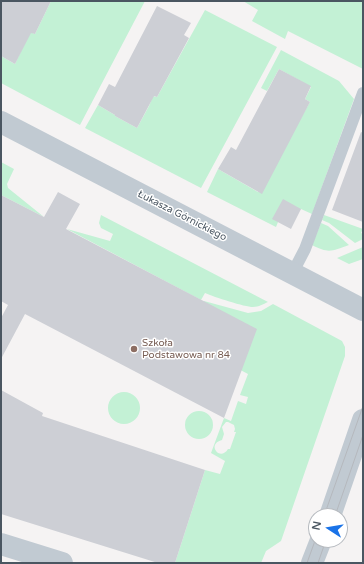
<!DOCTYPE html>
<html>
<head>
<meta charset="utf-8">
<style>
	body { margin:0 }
	#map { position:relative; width:364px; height:564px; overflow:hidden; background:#f5f3f3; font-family:"Varela Round",sans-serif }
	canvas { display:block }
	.frame { position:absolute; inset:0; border:2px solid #4a5661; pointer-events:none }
	.north { position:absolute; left:308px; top:508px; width:40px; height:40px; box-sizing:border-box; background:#fff; border:1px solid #b7bbc0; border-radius:50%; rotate:282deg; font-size:11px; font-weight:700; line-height:16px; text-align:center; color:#4a5661 }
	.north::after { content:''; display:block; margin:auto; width:14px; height:18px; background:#1a73e8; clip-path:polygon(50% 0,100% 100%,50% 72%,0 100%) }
</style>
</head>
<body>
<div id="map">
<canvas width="364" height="564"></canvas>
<div class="frame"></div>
<div class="north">N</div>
</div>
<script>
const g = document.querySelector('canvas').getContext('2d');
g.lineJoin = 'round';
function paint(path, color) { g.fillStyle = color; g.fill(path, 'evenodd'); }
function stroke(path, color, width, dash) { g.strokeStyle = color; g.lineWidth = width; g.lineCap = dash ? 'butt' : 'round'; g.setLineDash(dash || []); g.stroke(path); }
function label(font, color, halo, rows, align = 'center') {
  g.font = font + ' "Varela Round",sans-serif'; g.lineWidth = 3; g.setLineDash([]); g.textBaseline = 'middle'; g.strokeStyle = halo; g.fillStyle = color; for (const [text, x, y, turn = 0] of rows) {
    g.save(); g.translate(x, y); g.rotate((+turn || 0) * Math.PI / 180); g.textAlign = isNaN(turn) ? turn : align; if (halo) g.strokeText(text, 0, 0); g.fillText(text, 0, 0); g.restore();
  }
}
const green = new Path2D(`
	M 51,1 L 145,1 L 80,125 L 1,83 L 1,56 L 15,64 L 30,32 L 35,34 Z
	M 243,1 L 363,1 L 363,69 L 288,31 L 285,39 L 252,21 L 258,10 Z
	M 205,10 L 277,47 L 201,188 L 85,128 L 98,105 L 115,115 L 115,116 L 137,128 L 149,106 L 153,96 L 157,97 Z
	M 281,50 L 339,81 L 354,99 L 312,214 L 301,209 L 278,222 L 276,227 L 207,192 L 218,169 L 258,192 L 310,102 L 305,99 L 311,87 L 279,69 L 267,91 L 261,88 Z
	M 1,162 L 14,169 L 7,184 L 8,188 L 44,217 L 1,195 Z
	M 101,215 L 268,302 C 263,304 259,307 253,307 C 245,307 214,297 205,293 L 201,300 L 67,229 L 110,241 L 113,234 L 101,228 L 99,223 Z
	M 324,215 L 363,229 L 361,233 L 363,234 L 363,239 L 355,243 L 329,223 L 322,220 Z
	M 321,223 L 328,226 L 349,245 C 332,251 329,254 312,245 Z
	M 363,247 L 363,259 L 349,264 L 337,258 Z
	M 204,301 L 248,313 L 261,311 L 273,304 L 342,341 L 345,347 L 345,356 L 281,541 L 266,551 L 261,563 L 175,563 L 205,470 L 220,474 L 225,461 L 211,453 L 224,418 L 231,421 L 238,401 L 246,404 L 248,397 L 240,395 L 248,374 L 201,349 ZM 226,422 L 228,422 L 234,425 L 235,429 L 234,432 L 236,432 L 230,449 L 228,449 C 220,462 206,444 222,440 L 224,434 L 222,427 Z
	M108 408a16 16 0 1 1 32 0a16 16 0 1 1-32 0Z
	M185 425a14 14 0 1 1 28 0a14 14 0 1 1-28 0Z`);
const building = new Path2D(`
	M 1,1 L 51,1 L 35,34 L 31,33 L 15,64 L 1,56 Z
	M 157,6 L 191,23 L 184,35 L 189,38 L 157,97 L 154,96 L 137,128 L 115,116 L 115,115 L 98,105 L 109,84 L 115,87 Z
	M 279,69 L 311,86 L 305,99 L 310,102 L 262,194 L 218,169 L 231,147 L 236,150 Z
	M 361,132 L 363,133 L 363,222 L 332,210 Z
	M 58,192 L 80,204 L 66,229 L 257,329 L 224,418 L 25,314 L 1,359 L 1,318 L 8,305 L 1,301 L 1,195 L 44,217 Z
	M 283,199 L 301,209 L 291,229 L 272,219 Z
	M 1,390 L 43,413 L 42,416 L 205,470 L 175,563 L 158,563 L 1,514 Z`);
const service = new Path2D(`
	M 292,274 L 305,249 L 363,93`);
const minor = new Path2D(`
	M 1,122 L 363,310
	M 1,544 L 62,563`);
const tertiary = new Path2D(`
	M 330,516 L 363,420
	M 312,563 L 321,540`);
const tram = new Path2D(`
	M 324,516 L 363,406
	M 335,516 L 363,435
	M 307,563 L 316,538
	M 318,563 L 326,540`);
const markers = [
	[134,349,4,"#8d6e63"]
];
const streetNames = [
	["Łukasza Górnickiego",182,216,27]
];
const educationNames = [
	["Szkoła",142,343],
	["Podstawowa nr 84",142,355]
];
paint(green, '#c3f1d5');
paint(building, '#cdcfd5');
stroke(service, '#c1cad2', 12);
stroke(minor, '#c1cad2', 22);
stroke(tertiary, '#c1cad2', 22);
stroke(tram, '#b5b8bd', 1);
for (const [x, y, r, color] of markers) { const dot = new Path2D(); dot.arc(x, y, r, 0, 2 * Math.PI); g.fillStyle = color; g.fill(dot); stroke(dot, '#fff', 1.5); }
label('10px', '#4a5661', '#fff', streetNames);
label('10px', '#785e54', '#fff', educationNames, 'left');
</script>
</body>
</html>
